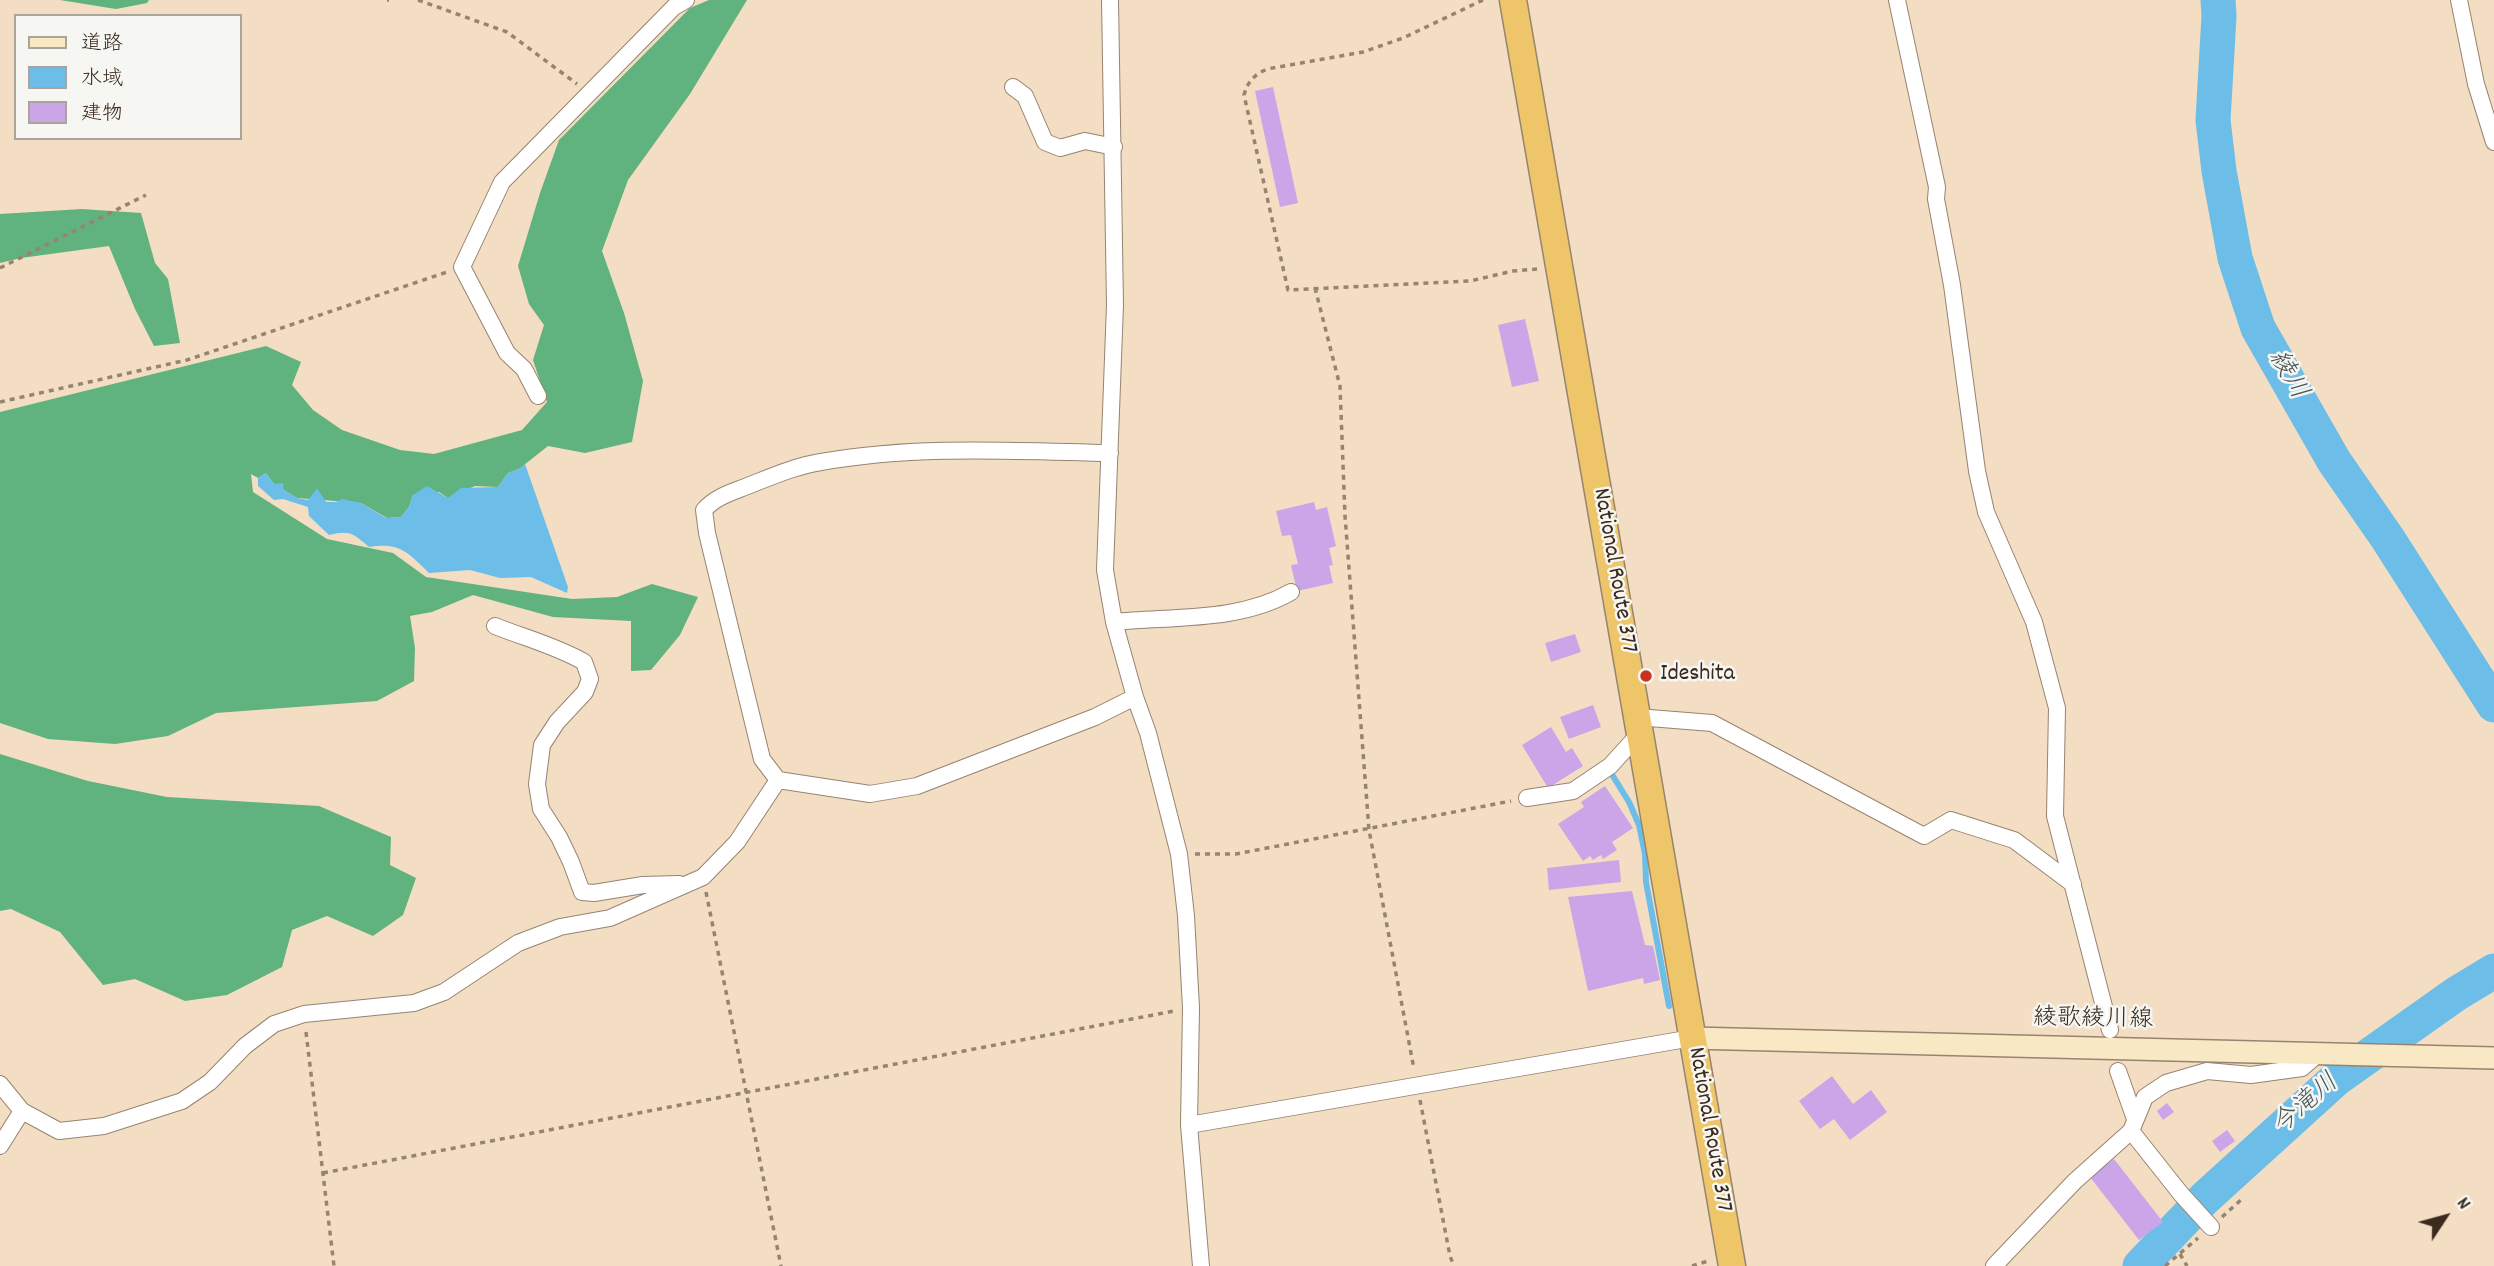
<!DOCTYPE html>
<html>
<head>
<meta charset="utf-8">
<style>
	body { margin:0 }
	#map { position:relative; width:2494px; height:1266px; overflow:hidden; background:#f3ddc3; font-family:Dekko,"Klee One",sans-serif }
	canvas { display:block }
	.legend { position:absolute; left:14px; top:14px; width:228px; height:126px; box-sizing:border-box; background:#f6f6f2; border:2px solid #aba49d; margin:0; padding:9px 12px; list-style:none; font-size:21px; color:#3b2a1e }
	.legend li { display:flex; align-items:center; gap:14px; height:35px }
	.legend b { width:35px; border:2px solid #aba49d }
	.north { position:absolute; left:2410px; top:1182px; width:70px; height:70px; -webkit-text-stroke:5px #f6f6f2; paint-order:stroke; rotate:54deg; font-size:19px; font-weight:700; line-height:28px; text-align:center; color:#3b2a1e }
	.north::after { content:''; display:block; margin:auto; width:24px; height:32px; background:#3b2a1e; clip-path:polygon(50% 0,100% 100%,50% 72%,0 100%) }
</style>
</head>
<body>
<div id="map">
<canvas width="2494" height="1266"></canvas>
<ul class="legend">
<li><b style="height:9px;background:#f8e8c3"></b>道路</li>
<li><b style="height:19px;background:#6cbde7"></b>水域</li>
<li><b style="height:19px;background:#caa6e8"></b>建物</li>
</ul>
<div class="north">N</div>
</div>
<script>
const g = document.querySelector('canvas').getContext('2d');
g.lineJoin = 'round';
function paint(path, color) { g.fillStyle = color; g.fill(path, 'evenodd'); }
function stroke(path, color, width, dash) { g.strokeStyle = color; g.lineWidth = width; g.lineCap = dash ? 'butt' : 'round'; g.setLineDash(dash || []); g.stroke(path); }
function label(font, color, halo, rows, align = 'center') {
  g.font = font + ' Dekko,"Klee One",sans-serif'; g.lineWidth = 5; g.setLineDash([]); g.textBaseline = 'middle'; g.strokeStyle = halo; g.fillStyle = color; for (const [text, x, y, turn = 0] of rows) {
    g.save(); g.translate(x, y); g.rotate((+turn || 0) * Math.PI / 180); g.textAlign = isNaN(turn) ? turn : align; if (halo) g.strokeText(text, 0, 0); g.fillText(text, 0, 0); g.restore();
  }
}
const forest = new Path2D(`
	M 60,0 L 149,0 L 147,3 L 116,9 Z
	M 709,0 L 747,0 L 690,94 L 628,180 L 602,251 L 624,313 L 643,381 L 632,442 L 585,453 L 548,446 L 519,469 L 508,473 L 498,487 L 475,486 L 448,498 L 439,492 L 413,495 L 409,507 L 401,517 L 387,518 L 361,503 L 297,498 L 274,484 L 266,473 L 258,478 L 251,474 L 253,492 L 327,539 L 393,553 L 426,577 L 572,599 L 617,597 L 652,584 L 698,597 L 680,635 L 651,670 L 631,671 L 631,621 L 553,617 L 473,595 L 432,612 L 410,616 L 415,648 L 414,681 L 377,701 L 216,713 L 168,736 L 115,744 L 48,739 L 0,723 L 0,412 L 266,346 L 301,362 L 292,385 L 313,410 L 342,430 L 400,450 L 434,454 L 522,430 L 547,402 L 533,360 L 544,325 L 529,304 L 518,266 L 540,193 L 559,140 L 690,8 Z
	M 82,209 L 141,213 L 155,263 L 168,279 L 180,343 L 154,346 L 135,309 L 109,246 L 21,258 L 0,263 L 0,214 Z
	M 0,754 L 88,781 L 167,797 L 319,806 L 391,837 L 390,865 L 416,878 L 403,915 L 373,936 L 327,916 L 292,930 L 282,967 L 227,995 L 185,1001 L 135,979 L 103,985 L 60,932 L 11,909 L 0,911 Z`);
const water = new Path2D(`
	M 525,464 L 568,587 L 567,593 L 531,577 L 500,578 L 470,570 L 429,573 C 408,552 399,542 369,547 C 353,533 350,530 329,535 L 309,516 L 308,507 L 283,499 L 274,500 L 258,486 L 258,478 L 266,473 L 274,484 L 283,483 L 284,490 L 297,498 L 308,500 L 317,488 L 326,502 L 336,502 L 342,499 L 361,503 L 386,518 L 401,517 L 409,507 L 413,495 L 427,486 L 448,498 L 461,488 L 498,487 L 508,473 L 519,469 Z`);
const stream = new Path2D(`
	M 1611,773 L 1629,802 L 1639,825 L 1645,854 L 1646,882 L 1669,1006`);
const river = new Path2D(`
	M 2218,0 L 2219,16 L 2213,120 L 2219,171 L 2235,258 L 2258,328 L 2334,461 L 2388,539 L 2494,705
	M 2140,1266 L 2205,1198 L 2336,1079 L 2456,994 L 2494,971`);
const building = new Path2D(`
	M 1273,87 L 1298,203 L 1280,207 L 1255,91 Z
	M 1525,319 L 1539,381 L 1512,387 L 1498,325 Z
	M 1314,502 L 1316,510 L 1327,507 L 1336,546 L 1329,548 L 1333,565 L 1329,566 L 1333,583 L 1297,591 L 1291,565 L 1298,564 L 1291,535 L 1282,536 L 1276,511 Z
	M 1575,634 L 1581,652 L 1551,662 L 1545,643 Z
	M 1593,705 L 1601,727 L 1569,739 L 1560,717 Z
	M 1551,727 L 1566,752 L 1572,748 L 1583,766 L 1548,788 L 1522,745 Z
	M 1605,786 L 1633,828 L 1612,842 L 1617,850 L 1603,859 L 1601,855 L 1593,860 L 1590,856 L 1583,861 L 1558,824 L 1584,807 L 1581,802 Z
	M 1619,860 L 1621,882 L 1549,890 L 1547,868 Z
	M 1632,891 L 1645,945 L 1653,946 L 1660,980 L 1644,984 L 1643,978 L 1588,991 L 1568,897 Z
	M 1832,1076 L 1853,1104 L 1871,1090 L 1887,1112 L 1850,1140 L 1834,1119 L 1820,1129 L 1799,1101 Z
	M 2167,1103 L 2174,1112 L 2163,1120 L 2157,1111 Z
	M 2227,1130 L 2235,1141 L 2220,1152 L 2212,1141 Z
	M 2114,1159 L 2163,1222 L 2139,1240 L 2090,1177 Z`);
const path = new Path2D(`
	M 387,0 L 389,0
	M 418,0 L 507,32 L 577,84
	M 1483,0 L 1403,38 L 1363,52 L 1267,69 C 1254,75 1248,81 1244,95 L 1288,290 L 1470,281 L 1513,271 L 1537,269
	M 0,268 L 146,195
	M 1315,288 L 1340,386 L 1345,516 L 1369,830 L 1414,1069
	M 0,402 L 187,360 L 447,272
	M 1195,854 L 1236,854 L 1511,801
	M 706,892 L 781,1266
	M 306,1032 L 334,1266
	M 1420,1100 L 1450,1256 L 1454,1266
	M 323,1173 L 1174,1011
	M 2222,1217 L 2243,1198
	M 2180,1254 L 2187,1266
	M 1692,1266 L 1708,1261
	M 2165,1266 L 2198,1238`);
const minor = new Path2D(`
	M 1110,0 L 1115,305 L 1105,570 L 1114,622 L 1135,697 L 1148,733 L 1179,854 L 1186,916 L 1191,1008 L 1189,1125 L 1201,1266
	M 1897,0 L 1937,187 L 1936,199 L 1952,285 L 1977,471 L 1986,512 L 2034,622 L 2057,708 L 2055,816 L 2110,1030
	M 2459,0 L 2476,84 L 2494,142
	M 1013,87 L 1025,96 L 1045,142 L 1060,148 L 1085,141 L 1114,147
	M 538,396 L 524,369 L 507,353 L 462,267 L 502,182 L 674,7 L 686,0
	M 1114,622 C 1172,616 1239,622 1291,592
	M 495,626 C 525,638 556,646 584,662 L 590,679 L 585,692 L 557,722 L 542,745 L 537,784 L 541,809 L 559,837 L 571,862 L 582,892 L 594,893 L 643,885 L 679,884
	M 1637,717 L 1712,723 L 1924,836 L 1951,820 L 2014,840 L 2073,884
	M 778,780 L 762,759 L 707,533 L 704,510 C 716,496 733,492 750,485 C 773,476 796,466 821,462 C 916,445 1014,451 1110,453
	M 1527,798 L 1573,791 L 1610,766 L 1640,733
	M 2118,1071 L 2135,1119
	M 0,1084 L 22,1111 L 59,1131 L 104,1126 L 182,1101 L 210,1082 L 245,1046 L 274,1024 L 304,1014 L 414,1003 L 444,992 L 518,943 L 560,927 L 610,918 L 703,877 L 737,842 L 778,780 L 870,794 L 917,786 L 1095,717 L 1135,697
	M 1189,1125 L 1692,1038
	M 2131,1131 L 2181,1194 L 2211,1227
	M 0,1146 L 22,1111
	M 1994,1266 L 2075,1181 L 2131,1131 L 2145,1097 L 2166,1083 L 2207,1071 L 2251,1075 L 2302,1068 L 2319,1053`);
const secondary = new Path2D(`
	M 1692,1038 L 2494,1058`);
const trunk = new Path2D(`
	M 1513,0 L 1732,1266`);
const markers = [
	[1646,676,7,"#c8321e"]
];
const streetNames = [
	["National Route 377",1613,571,80],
	["綾歌綾川線",2093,1021,1],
	["National Route 377",1708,1130,80]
];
const poiNames = [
	["Ideshita",1660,676]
];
const waterNames = [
	["綾川",2286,376,60],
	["今滝川",2307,1106,-41]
];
paint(forest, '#60b27e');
paint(water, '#6cbde7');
stroke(stream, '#6cbde7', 6);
stroke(river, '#6cbde7', 35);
paint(building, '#caa6e8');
stroke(minor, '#978470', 18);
stroke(secondary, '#978470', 24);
stroke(trunk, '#978470', 29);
stroke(path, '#978470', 3.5, [5, 5]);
stroke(minor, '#fff', 16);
stroke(secondary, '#f8e8c3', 21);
stroke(trunk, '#eec569', 26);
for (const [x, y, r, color] of markers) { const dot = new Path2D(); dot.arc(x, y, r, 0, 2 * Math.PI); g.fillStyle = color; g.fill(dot); stroke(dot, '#f6f6f2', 2.5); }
label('24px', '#3b2a1e', '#f6f6f2', streetNames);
label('24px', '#3b2a1e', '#f6f6f2', poiNames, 'left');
label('italic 26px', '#4a565a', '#f6f6f2', waterNames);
</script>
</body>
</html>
